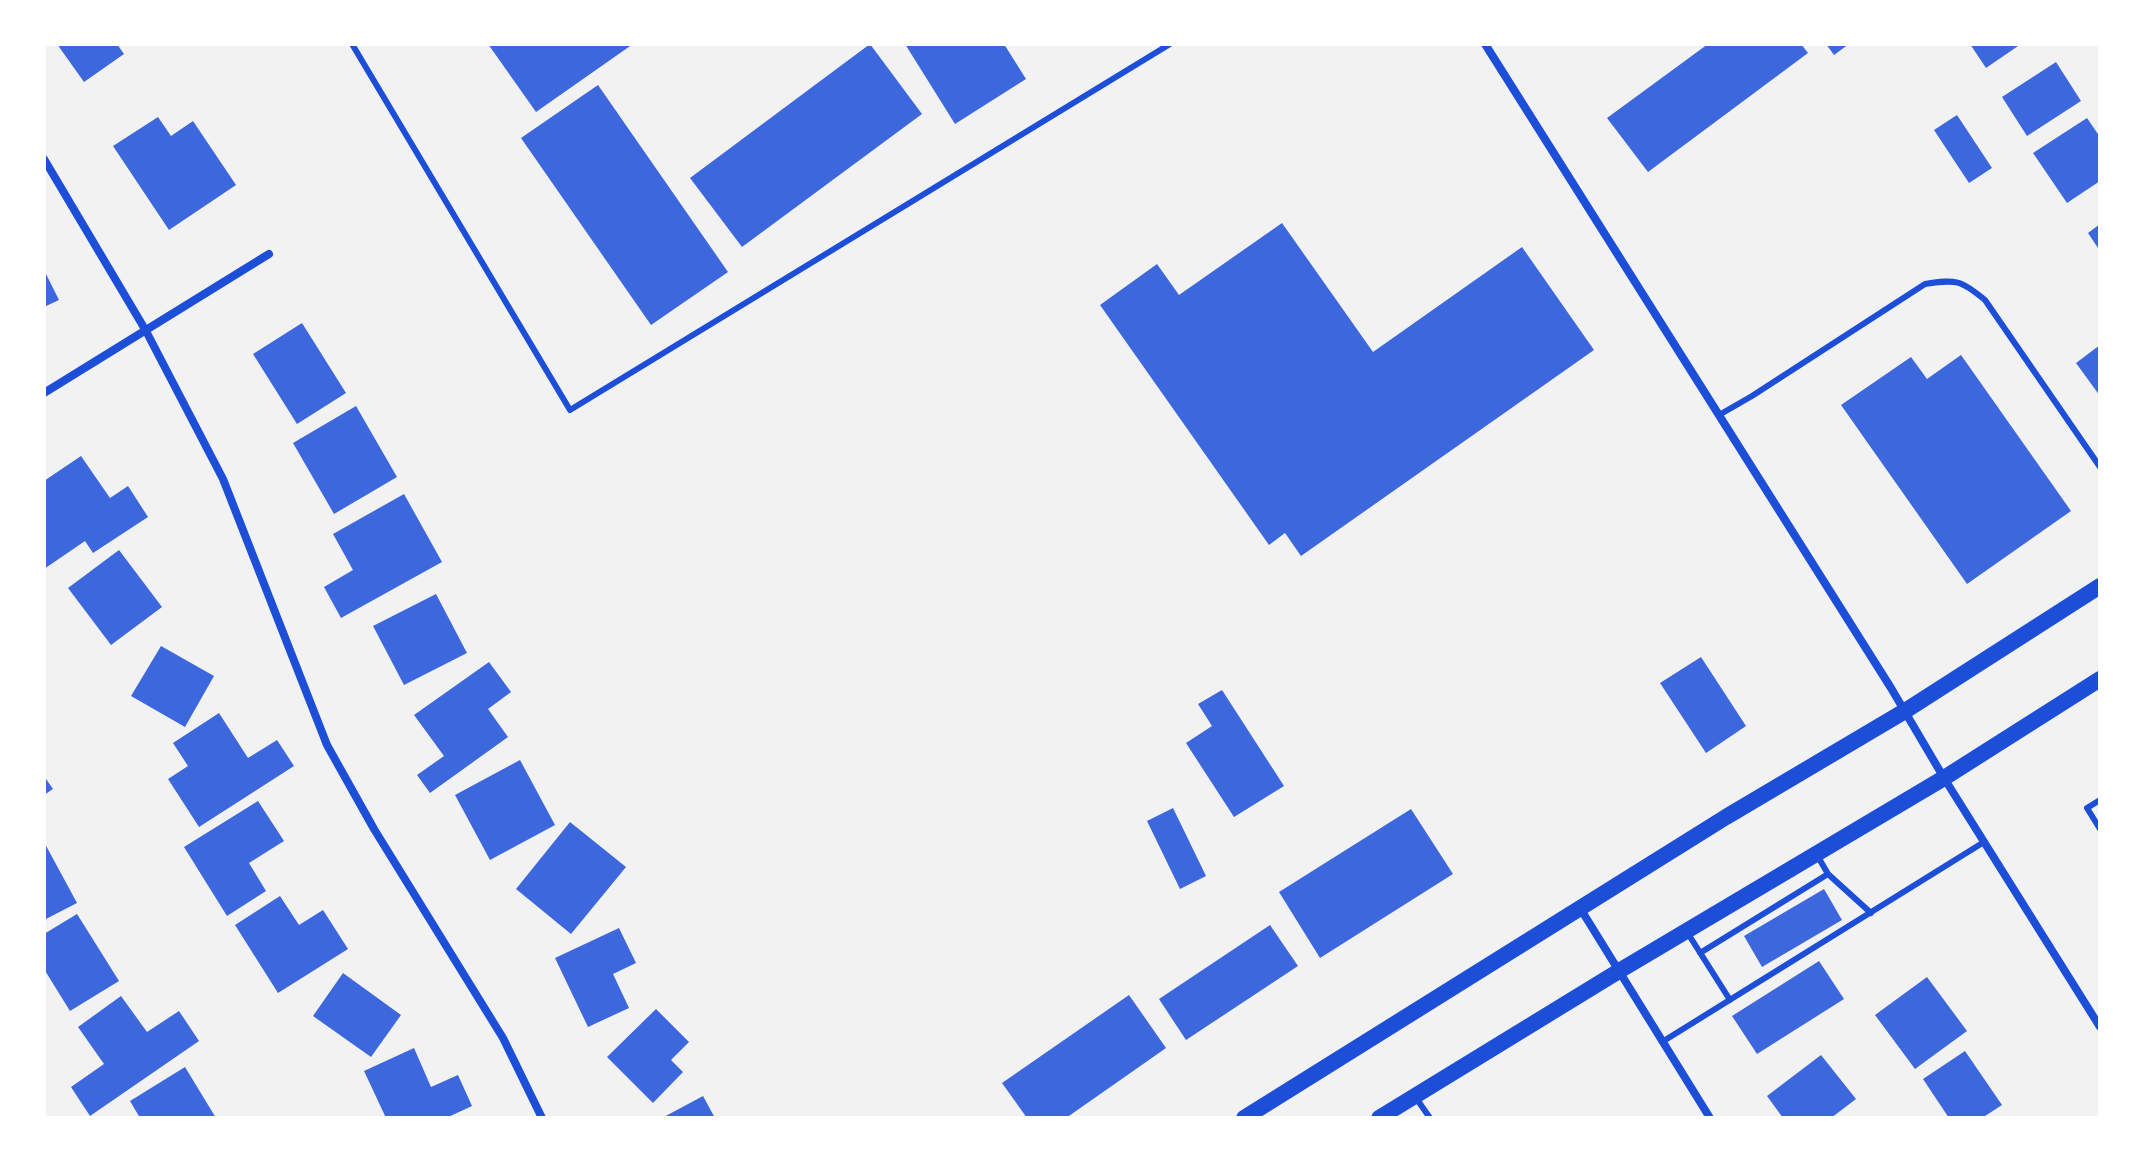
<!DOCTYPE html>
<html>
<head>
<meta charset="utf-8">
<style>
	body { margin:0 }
	#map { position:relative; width:2144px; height:1162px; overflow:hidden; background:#f2f2f2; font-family:"Noto Sans",sans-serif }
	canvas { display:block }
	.frame { position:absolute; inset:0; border:46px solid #fff; pointer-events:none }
</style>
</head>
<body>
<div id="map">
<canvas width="2144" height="1162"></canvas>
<div class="frame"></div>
</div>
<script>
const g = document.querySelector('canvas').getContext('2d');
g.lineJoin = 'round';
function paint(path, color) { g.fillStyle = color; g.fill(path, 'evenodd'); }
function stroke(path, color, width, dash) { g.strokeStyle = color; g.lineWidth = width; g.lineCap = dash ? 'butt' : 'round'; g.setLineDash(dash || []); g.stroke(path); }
const building = new Path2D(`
	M 57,44 L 117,44 L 124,54 L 84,82 Z
	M 488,44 L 633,44 L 536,112 Z
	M 870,44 L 922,114 L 742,247 L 690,178 Z
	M 905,44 L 1004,44 L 1026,79 L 955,124 Z
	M 1708,44 L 1801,44 L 1808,53 L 1648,172 L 1607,118 Z
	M 1826,44 L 1849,44 L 1834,55 Z
	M 1970,44 L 2021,44 L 1986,68 Z
	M 2056,62 L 2081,101 L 2027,136 L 2002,97 Z
	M 598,85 L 728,272 L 651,325 L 521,138 Z
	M 1957,115 L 1992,168 L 1969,183 L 1934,130 Z
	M 158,117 L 171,136 L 193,121 L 236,185 L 169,230 L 113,146 Z
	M 2087,118 L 2100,137 L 2100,181 L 2067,203 L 2033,153 Z
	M 1282,223 L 1373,352 L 1522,247 L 1594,350 L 1301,556 L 1285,533 L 1269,545 L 1100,305 L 1157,264 L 1179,295 Z
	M 2100,224 L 2100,251 L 2088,233 Z
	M 44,270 L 59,300 L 44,307 Z
	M 302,323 L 346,393 L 297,424 L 253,354 Z
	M 2100,345 L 2100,396 L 2076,363 Z
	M 1961,355 L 2071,511 L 1967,584 L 1841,405 L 1911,357 L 1927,379 Z
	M 356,406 L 397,477 L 334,514 L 293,443 Z
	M 81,456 L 110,498 L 128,486 L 148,517 L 93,553 L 85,541 L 44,569 L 44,481 Z
	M 404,494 L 442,562 L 341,618 L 324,587 L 353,570 L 333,534 Z
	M 119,550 L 162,607 L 111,645 L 68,588 Z
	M 436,594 L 467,653 L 404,685 L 373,626 Z
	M 161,646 L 214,676 L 185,727 L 131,696 Z
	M 1701,657 L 1746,726 L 1706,753 L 1660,683 Z
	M 489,662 L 511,692 L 488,709 L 508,737 L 430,793 L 417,775 L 444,756 L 414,715 Z
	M 1222,690 L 1284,786 L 1234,817 L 1186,743 L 1212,726 L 1198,704 Z
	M 219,713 L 248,758 L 277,740 L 294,766 L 199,827 L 168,779 L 188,766 L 173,743 Z
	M 520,760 L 555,825 L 490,860 L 455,795 Z
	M 44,776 L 53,789 L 44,795 Z
	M 258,801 L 284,841 L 249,863 L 266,891 L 227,916 L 184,847 Z
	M 1173,808 L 1206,876 L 1180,889 L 1147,821 Z
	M 1411,809 L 1453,874 L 1320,958 L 1279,892 Z
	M 570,822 L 626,867 L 571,934 L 516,889 Z
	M 44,842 L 77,903 L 44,920 Z
	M 1824,889 L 1842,920 L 1762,967 L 1744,936 Z
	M 280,896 L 299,925 L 323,910 L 348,949 L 278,993 L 235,925 Z
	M 77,914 L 119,981 L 70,1011 L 44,969 L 44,934 Z
	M 1270,925 L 1298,966 L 1186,1040 L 1159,999 Z
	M 619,928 L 636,963 L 613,974 L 629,1008 L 588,1027 L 555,958 Z
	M 1819,961 L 1844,999 L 1757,1054 L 1732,1016 Z
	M 343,973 L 401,1015 L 371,1057 L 313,1016 Z
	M 1927,977 L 1967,1031 L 1915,1069 L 1875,1015 Z
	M 1129,995 L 1166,1048 L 1066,1118 L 1027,1118 L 1002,1083 Z
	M 121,996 L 147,1032 L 179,1011 L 199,1041 L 90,1116 L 71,1087 L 104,1064 L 78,1027 Z
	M 656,1009 L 689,1042 L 671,1060 L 683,1072 L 653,1103 L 607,1057 Z
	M 414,1048 L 431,1087 L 458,1075 L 472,1106 L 446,1118 L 386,1118 L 364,1071 Z
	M 1965,1051 L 2002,1105 L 1982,1118 L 1949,1118 L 1923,1079 Z
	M 1821,1055 L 1856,1099 L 1831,1118 L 1783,1118 L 1767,1096 Z
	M 185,1067 L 216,1118 L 140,1118 L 130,1101 Z
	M 703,1096 L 715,1118 L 662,1118 Z`);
const service = new Path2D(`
	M 352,44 L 570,410 L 1170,44
	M 1719,415 L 1752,396 L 1925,284 C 1956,279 1961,280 1985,300 L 2100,467
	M 2100,800 L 2087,808 L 2100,829
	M 1817,855 L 1828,874 L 1871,913
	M 1687,932 L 1730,1000
	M 1700,953 L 1828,874
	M 1662,1042 L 1984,842
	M 1416,1098 L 1430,1118`);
const minor = new Path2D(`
	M 1485,44 L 1891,688 L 1944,778 L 2100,1027
	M 44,159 L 146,331 L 223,479 L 327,745 L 374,829 L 503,1038 L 542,1118
	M 44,393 L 269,254
	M 1580,908 L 1710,1118`);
const secondary = new Path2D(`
	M 1244,1118 L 1726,817 L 1905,711 L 2100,586
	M 1379,1118 L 1619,971 L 1944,778 L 2100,679`);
paint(building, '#3d67dc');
stroke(service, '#1d4ed8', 6);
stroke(minor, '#1d4ed8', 8);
stroke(secondary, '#1d4ed8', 16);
</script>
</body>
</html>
